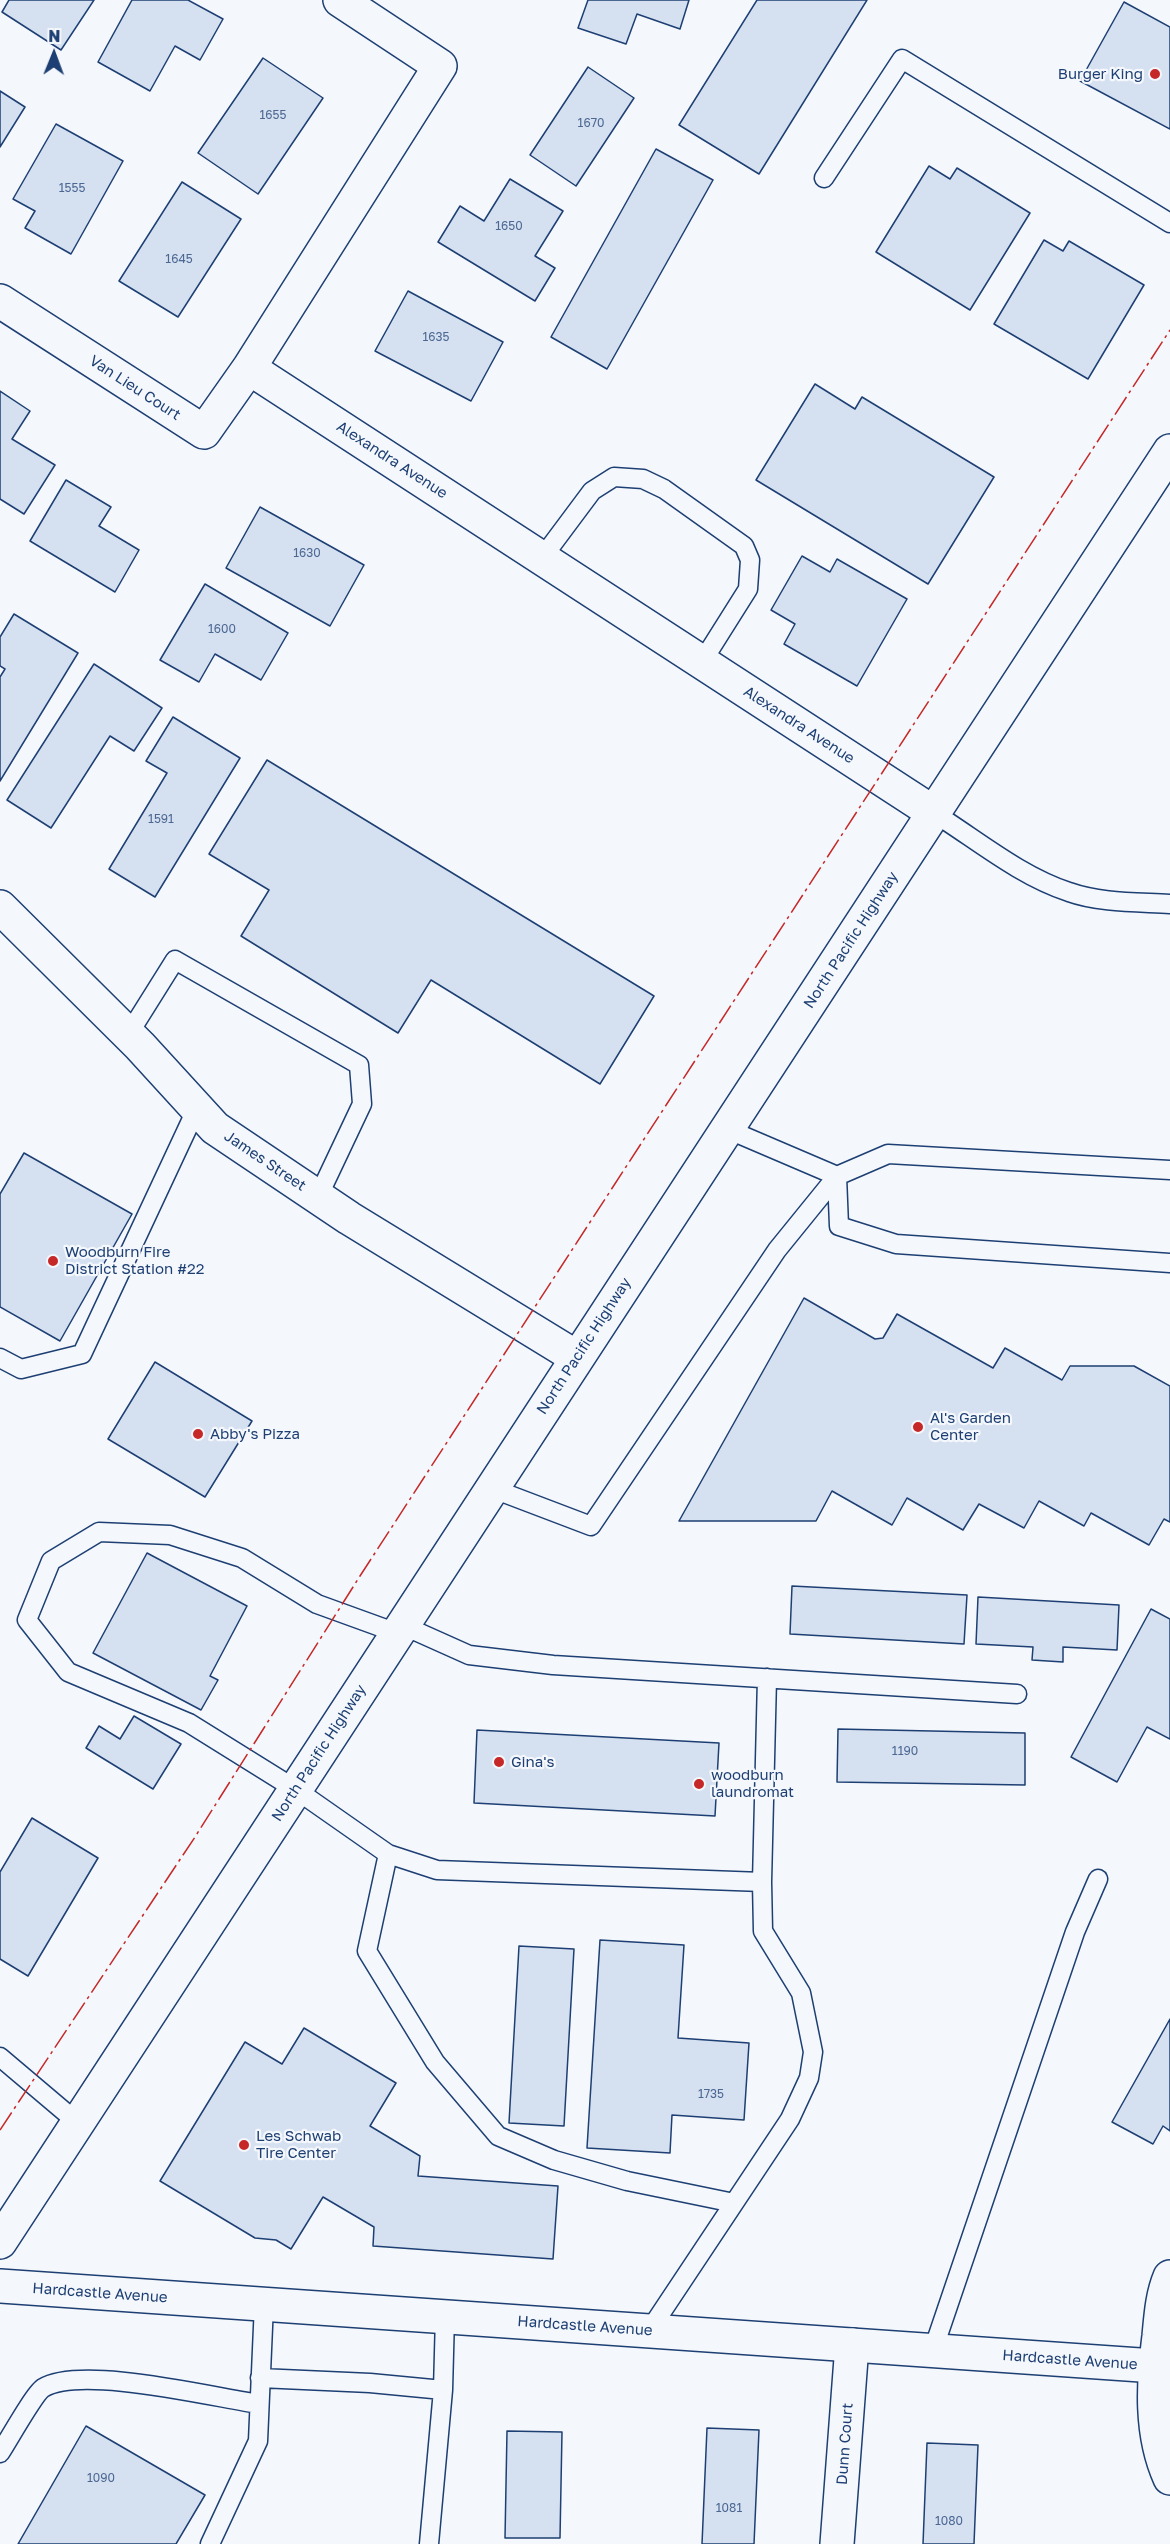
<!DOCTYPE html>
<html>
<head>
<meta charset="utf-8">
<style>
	body { margin:0 }
	#map { position:relative; width:1170px; height:2544px; overflow:hidden; background:#f4f7fb; font-family:"Golos Text",sans-serif }
	canvas { display:block }
	.north { position:absolute; left:24px; top:24px; width:60px; height:60px; -webkit-text-stroke:4px #f4f7fb; paint-order:stroke; rotate:1deg; font-size:16px; font-weight:700; line-height:24px; text-align:center; color:#1d3f73 }
	.north::after { content:''; display:block; margin:auto; width:21px; height:27px; background:#1d3f73; clip-path:polygon(50% 0,100% 100%,50% 72%,0 100%) }
</style>
</head>
<body>
<div id="map">
<canvas width="1170" height="2544"></canvas>
<div class="north">N</div>
</div>
<script>
const g = document.querySelector('canvas').getContext('2d');
g.lineJoin = 'round';
function paint(path, color) { g.fillStyle = color; g.fill(path, 'evenodd'); }
function stroke(path, color, width, dash) { g.strokeStyle = color; g.lineWidth = width; g.lineCap = dash ? 'butt' : 'round'; g.setLineDash(dash || []); g.stroke(path); }
function label(font, color, halo, rows, align = 'center') {
  g.font = font + ' "Golos Text",sans-serif'; g.lineWidth = 4.5; g.setLineDash([]); g.textBaseline = 'middle'; g.strokeStyle = halo; g.fillStyle = color; for (const [text, x, y, turn = 0] of rows) {
    g.save(); g.translate(x, y); g.rotate((+turn || 0) * Math.PI / 180); g.textAlign = isNaN(turn) ? turn : align; if (halo) g.strokeText(text, 0, 0); g.fillText(text, 0, 0); g.restore();
  }
}
const building = new Path2D(`
	M 9,0 L 94,0 L 61,50 L 2,12 Z
	M 132,0 L 188,0 L 223,19 L 200,60 L 175,46 L 150,91 L 98,62 Z
	M 588,0 L 689,0 L 680,29 L 637,14 L 626,44 L 578,28 Z
	M 757,0 L 867,0 L 759,174 L 679,125 Z
	M 1124,2 L 1170,27 L 1170,129 L 1080,81 Z
	M 263,58 L 323,98 L 258,194 L 198,153 Z
	M 588,67 L 634,98 L 576,186 L 530,155 Z
	M 0,91 L 25,107 L 0,147 Z
	M 56,124 L 123,161 L 71,254 L 25,228 L 35,211 L 13,199 Z
	M 656,149 L 713,180 L 607,369 L 551,337 Z
	M 929,166 L 950,179 L 957,168 L 1030,213 L 970,310 L 876,252 Z
	M 510,179 L 563,211 L 535,256 L 555,268 L 535,301 L 438,242 L 460,206 L 484,221 Z
	M 182,182 L 241,219 L 178,317 L 119,281 Z
	M 1044,240 L 1063,251 L 1069,241 L 1144,285 L 1088,379 L 994,324 Z
	M 408,291 L 503,342 L 471,401 L 375,351 Z
	M 815,384 L 855,409 L 862,397 L 994,477 L 928,584 L 756,480 Z
	M 0,391 L 30,411 L 12,439 L 55,465 L 24,514 L 0,499 Z
	M 66,480 L 111,507 L 99,526 L 139,550 L 115,592 L 30,541 Z
	M 260,507 L 364,565 L 330,626 L 226,568 Z
	M 802,556 L 830,572 L 837,559 L 907,599 L 857,686 L 784,644 L 795,624 L 771,610 Z
	M 205,584 L 288,633 L 261,680 L 215,654 L 199,682 L 160,660 Z
	M 14,614 L 78,653 L 0,781 L 0,677 L 5,669 L 0,666 L 0,637 Z
	M 94,664 L 162,708 L 134,751 L 110,736 L 51,828 L 7,800 Z
	M 173,717 L 240,758 L 155,897 L 109,869 L 167,773 L 146,761 Z
	M 267,760 L 654,996 L 600,1084 L 431,980 L 398,1033 L 241,936 L 269,890 L 209,854 Z
	M 24,1153 L 132,1214 L 60,1341 L 0,1307 L 0,1194 Z
	M 804,1298 L 875,1339 L 883,1338 L 897,1314 L 993,1368 L 1005,1348 L 1062,1380 L 1070,1366 L 1134,1366 L 1170,1386 L 1170,1522 L 1164,1519 L 1149,1545 L 1091,1513 L 1084,1526 L 1039,1501 L 1024,1528 L 979,1504 L 963,1530 L 907,1498 L 892,1525 L 832,1491 L 816,1521 L 679,1521 Z
	M 155,1362 L 252,1421 L 205,1497 L 108,1439 Z
	M 147,1553 L 247,1606 L 210,1676 L 218,1680 L 201,1710 L 93,1653 Z
	M 792,1586 L 967,1595 L 964,1644 L 790,1634 Z
	M 978,1597 L 1119,1605 L 1117,1650 L 1063,1647 L 1063,1662 L 1032,1660 L 1033,1647 L 976,1644 Z
	M 1151,1609 L 1170,1619 L 1170,1739 L 1147,1727 L 1117,1782 L 1071,1757 Z
	M 134,1716 L 181,1744 L 153,1789 L 86,1748 L 99,1726 L 120,1739 Z
	M 838,1729 L 1025,1733 L 1025,1785 L 837,1782 Z
	M 477,1730 L 719,1743 L 715,1816 L 474,1803 Z
	M 32,1818 L 98,1858 L 28,1976 L 0,1959 L 0,1872 Z
	M 600,1940 L 684,1945 L 678,2038 L 749,2043 L 744,2120 L 672,2115 L 670,2153 L 587,2148 Z
	M 519,1946 L 574,1949 L 564,2126 L 509,2123 Z
	M 1170,2019 L 1170,2131 L 1163,2126 L 1153,2144 L 1112,2122 Z
	M 304,2028 L 396,2083 L 370,2126 L 420,2156 L 418,2176 L 558,2186 L 553,2259 L 373,2246 L 374,2227 L 323,2197 L 291,2249 L 276,2240 L 255,2238 L 160,2181 L 245,2042 L 282,2064 Z
	M 86,2426 L 205,2495 L 176,2544 L 18,2544 Z
	M 707,2428 L 759,2430 L 754,2544 L 702,2544 Z
	M 507,2431 L 562,2432 L 560,2538 L 505,2538 Z
	M 927,2443 L 978,2445 L 974,2544 L 923,2544 Z`);
const lane = new Path2D(`
	M 824,178 L 902,59 L 1170,223
	M 542,558 L 592,491 L 614,477 L 643,479 L 664,489 L 744,546 L 750,560 L 748,589 L 702,662
	M 934,813 C 977,840 1020,876 1069,892 C 1100,903 1137,902 1170,904
	M 128,1035 L 175,960 L 359,1065 L 362,1104 L 318,1197
	M 727,1129 L 837,1176
	M 837,1176 L 839,1226 L 896,1244 L 1170,1263
	M 0,1358 L 21,1369 L 82,1354 L 197,1108
	M 491,1488 L 591,1526 L 777,1250 L 837,1176 L 888,1154 L 1170,1170
	M 402,1625 L 469,1655 L 553,1665 L 1017,1694
	M 397,1633 L 317,1604 L 242,1558 L 170,1535 L 99,1532 L 51,1561 L 27,1620 L 68,1672 L 189,1723 L 295,1789 L 388,1854 L 437,1870 L 762,1882 L 767,1678
	M 388,1854 L 367,1951 L 435,2062 L 498,2136 L 554,2160 L 627,2181 L 734,2203
	M 0,2057 L 78,2123
	M 649,2331 L 790,2119 L 809,2078 L 813,2052 L 801,1993 L 763,1931 L 762,1882
	M 933,2350 L 1075,1932 L 1098,1879
	M 260,2378 L 370,2383 L 443,2390 L 445,2316
	M 0,2453 C 8,2441 34,2394 43,2388 C 81,2365 212,2397 259,2404
	M 210,2544 L 258,2441 L 264,2304
	M 429,2544 L 443,2390`);
const street = new Path2D(`
	M 0,301 L 204,432 L 249,368 L 440,66 L 340,0
	M 249,368 L 934,813
	M 0,907 L 140,1046 L 215,1128 L 349,1218 L 576,1357
	M 1170,2277 C 1162,2296 1161,2316 1159,2336 C 1153,2383 1150,2434 1170,2478
	M 837,2544 L 852,2345`);
const secondary = new Path2D(`
	M 0,2286 L 1170,2367`);
const primary = new Path2D(`
	M 0,2242 L 1170,451`);
const power = new Path2D(`
	M 0,2130 L 195,1837 L 360,1576 L 1170,330`);
const markers = [
	[1155,74,6,"#c62828"],
	[53,1261,6,"#c62828"],
	[918,1427,6,"#c62828"],
	[198,1434,6,"#c62828"],
	[499,1762,6,"#c62828"],
	[699,1784,6,"#c62828"],
	[244,2145,6,"#c62828"]
];
const numberNames = [
	["1655",273,115],
	["1670",591,123],
	["1555",72,188],
	["1650",509,226],
	["1645",179,259],
	["1635",436,337],
	["1630",307,553],
	["1600",222,629],
	["1591",161,819],
	["1190",905,1751],
	["1735",711,2094],
	["1090",101,2478],
	["1081",729,2508],
	["1080",949,2521]
];
const poiNames = [
	["Burger King",1143,74,"right"],
	["Woodburn Fire",65,1252],
	["District Station #22",65,1269],
	["Al's Garden",930,1418],
	["Center",930,1435],
	["Abby's Pizza",210,1434],
	["Gina's",511,1762],
	["woodburn",711,1775],
	["laundromat",711,1792],
	["Les Schwab",256,2136],
	["Tire Center",256,2153]
];
const streetNames = [
	["Van Lieu Court",135,388,33],
	["Alexandra Avenue",392,460,33],
	["Alexandra Avenue",799,725,33],
	["North Pacific Highway",851,940,-57],
	["James Street",265,1161,34],
	["North Pacific Highway",584,1346,-57],
	["North Pacific Highway",319,1753,-57],
	["Hardcastle Avenue",100,2293,4],
	["Hardcastle Avenue",585,2326,4],
	["Hardcastle Avenue",1070,2360,4],
	["Dunn Court",845,2444,-86]
];
paint(building, '#d5e0f0');
stroke(building, '#1d3f73', 1.5);
stroke(lane, '#1d3f73', 21);
stroke(street, '#1d3f73', 36);
stroke(secondary, '#1d3f73', 36);
stroke(primary, '#1d3f73', 36);
stroke(lane, '#f4f7fb', 18);
stroke(street, '#f4f7fb', 33);
stroke(secondary, '#f4f7fb', 33);
stroke(primary, '#f4f7fb', 33);
stroke(power, '#c62828', 1.5, [21, 4.5, 3, 4.5]);
for (const [x, y, r, color] of markers) { const dot = new Path2D(); dot.arc(x, y, r, 0, 2 * Math.PI); g.fillStyle = color; g.fill(dot); stroke(dot, '#f4f7fb', 2); }
label('12px', '#4b6792', null, numberNames);
label('15px', '#1d3f73', '#f4f7fb', poiNames, 'left');
label('15px', '#1d3f73', '#f4f7fb', streetNames);
</script>
</body>
</html>
